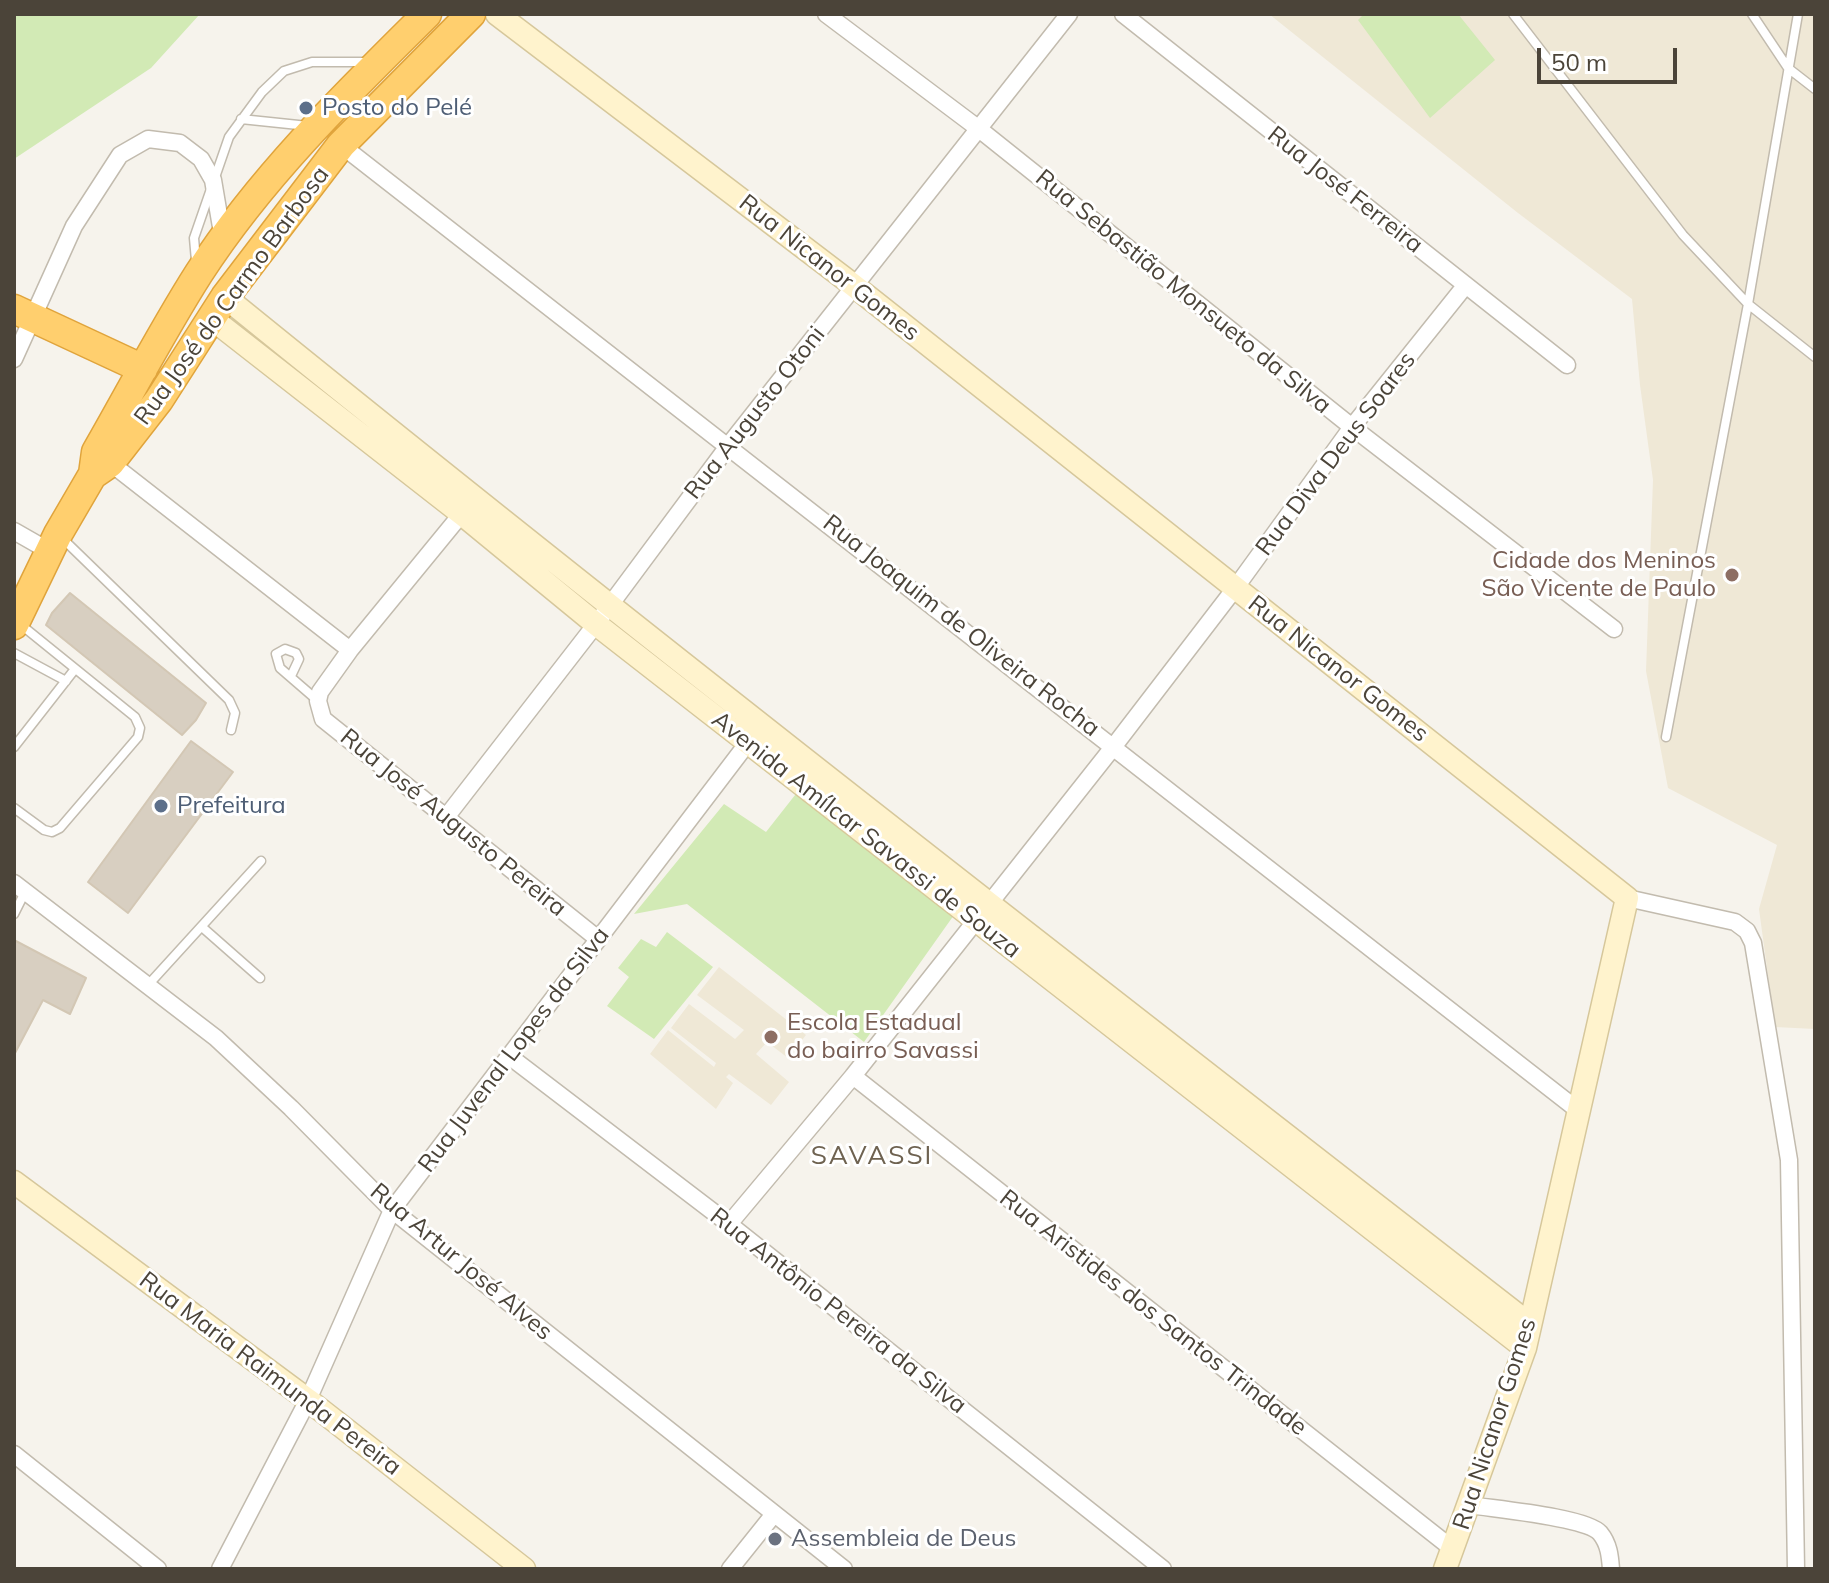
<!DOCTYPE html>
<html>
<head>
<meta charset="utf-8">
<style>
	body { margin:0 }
	#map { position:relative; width:1829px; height:1583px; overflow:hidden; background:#f6f3ec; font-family:Mulish,sans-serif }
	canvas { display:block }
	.frame { position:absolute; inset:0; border:16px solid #4b4439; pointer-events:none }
	.scale { position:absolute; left:1537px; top:48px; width:140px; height:36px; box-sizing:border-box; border:4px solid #4b4439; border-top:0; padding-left:10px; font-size:24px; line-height:28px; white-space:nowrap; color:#4b4439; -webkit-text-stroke:6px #fff; paint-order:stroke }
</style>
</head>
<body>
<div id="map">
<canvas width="1829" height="1583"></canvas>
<div class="frame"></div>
<div class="scale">50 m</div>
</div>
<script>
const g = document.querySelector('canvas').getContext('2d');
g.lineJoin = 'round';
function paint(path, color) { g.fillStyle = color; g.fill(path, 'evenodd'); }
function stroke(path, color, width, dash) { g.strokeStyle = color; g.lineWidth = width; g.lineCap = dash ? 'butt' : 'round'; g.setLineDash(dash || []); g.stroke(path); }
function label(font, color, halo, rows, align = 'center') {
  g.font = font + ' Mulish,sans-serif'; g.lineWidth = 6; g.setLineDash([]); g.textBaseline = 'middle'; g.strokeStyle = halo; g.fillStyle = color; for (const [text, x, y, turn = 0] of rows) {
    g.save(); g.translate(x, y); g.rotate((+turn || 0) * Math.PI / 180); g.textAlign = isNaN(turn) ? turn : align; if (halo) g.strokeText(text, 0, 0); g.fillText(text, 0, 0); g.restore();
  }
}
const education = new Path2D(`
	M 1269,14 L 1815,14 L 1815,1029 L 1775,1027 L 1759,909 L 1777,845 L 1668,788 L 1646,671 L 1653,480 L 1640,385 L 1632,299 L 1518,213 Z
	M 719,967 L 806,1035 L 788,1058 L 767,1042 L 756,1054 L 789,1082 L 771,1105 L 729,1074 L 726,1077 L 733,1083 L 716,1109 L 650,1054 L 668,1030 L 714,1067 L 716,1063 L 671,1028 L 689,1004 L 735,1039 L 744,1030 L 697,995 Z`);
const green = new Path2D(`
	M 14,14 L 200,14 L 151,68 L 14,159 Z
	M 1364,14 L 1458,14 L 1495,60 L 1430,118 L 1358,20 Z
	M 799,790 L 954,915 L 864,1042 L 687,904 L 634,914 L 724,804 L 766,832 Z
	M 667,932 L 713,967 L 654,1039 L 607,1006 L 629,977 L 618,968 L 641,939 L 656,947 Z`);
const building = new Path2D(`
	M 70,593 L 206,703 L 196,720 L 182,735 L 46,625 L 52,613 Z
	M 191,741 L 233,772 L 128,913 L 88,882 Z
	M 14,940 L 86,978 L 70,1014 L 43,1000 L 14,1055 Z`);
const lane = new Path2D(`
	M 1513,14 L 1683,235 L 1748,304 L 1815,357
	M 1752,14 L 1788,68 L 1815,89
	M 241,119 L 308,126
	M 196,261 L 194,238 L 229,137 L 262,92 L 284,71 L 312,62 L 368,62
	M 63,539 L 229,700 L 235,713 L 231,730
	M 14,653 L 66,681
	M 291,676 L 299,659 L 296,653 L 285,649 L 276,654 L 280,668 L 317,700
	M 1666,737 L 1748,304 L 1798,14
	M 14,747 L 75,669
	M 14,808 L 44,830 L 52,832 L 60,828 L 138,737 L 140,728 L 135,717 L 20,624
	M 14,914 L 25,892
	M 202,927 L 260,978
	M 148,985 L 261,861`);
const street = new Path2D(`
	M 826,14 L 979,129 L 1352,427 L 1614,629
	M 1123,14 L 1567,365
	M 341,145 L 1579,1111
	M 14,359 L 74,226 L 120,155 L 148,139 L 180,143 L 201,159 L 213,180 L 223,239
	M 104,458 L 350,650
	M 468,506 L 350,650 L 320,692 L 318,701 L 323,719 L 598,939
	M 14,531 L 49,551
	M 447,816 L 596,624 L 729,445 L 1069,14
	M 14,883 L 216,1038 L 291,1108 L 392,1210 L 844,1569
	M 1627,898 L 1735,922 L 1747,931 L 1753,943 L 1789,1160 L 1796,1569
	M 509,1056 L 729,1224 L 1163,1569
	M 853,1076 L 1454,1550
	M 729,1224 L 853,1076 L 1114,746 L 1236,587 L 1352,427 L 1465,286
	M 14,1454 L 158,1569
	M 1470,1505 C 1494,1509 1586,1517 1600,1533 C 1609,1544 1610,1556 1611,1569
	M 220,1569 L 308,1400 L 392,1210 L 753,736
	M 730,1569 L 774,1514`);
const secondary = new Path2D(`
	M 497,14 L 853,285 L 1627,898 L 1525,1348 L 1445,1569
	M 225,297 C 655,646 1092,984 1529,1324
	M 211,318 L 462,514 L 596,624 L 1525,1348
	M 14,1182 L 308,1400 L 524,1569`);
const highway = new Path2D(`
	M 14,309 L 143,369
	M 94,474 L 110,463 L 159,400 L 225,297 L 341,145 L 471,14
	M 14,625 L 58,534 L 93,474 L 96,452 C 130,393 162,331 199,273 C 261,177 346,94 427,14`);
const markers = [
	[306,108,8,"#5c6f8a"],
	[1732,575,8,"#8d6e63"],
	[161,806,8,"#5c6f8a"],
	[771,1037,8,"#8d6e63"],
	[775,1539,8,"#6b7280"]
];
const serviceNames = [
	["Posto do Pelé",322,108],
	["Prefeitura",177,806]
];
const streetNames = [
	["Rua José Ferreira",1345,190,38],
	["Rua Nicanor Gomes",829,268,38],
	["Rua Sebastião Monsueto da Silva",1183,292,39],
	["Rua José do Carmo Barbosa",232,296,-54],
	["Rua Augusto Otoni",755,413,-52],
	["Rua Diva Deus Soares",1336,454,-53],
	["Rua Joaquim de Oliveira Rocha",961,626,38],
	["Rua Nicanor Gomes",1338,669,38],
	["Rua José Augusto Pereira",453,823,39],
	["Avenida Amílcar Savassi de Souza",866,835,38],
	["Rua Juvenal Lopes da Silva",514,1050,-53],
	["Rua Artur José Alves",461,1262,40],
	["Rua Antônio Pereira da Silva",838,1311,38],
	["Rua Aristides dos Santos Trindade",1153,1313,38],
	["Rua Maria Raimunda Pereira",270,1374,37],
	["Rua Nicanor Gomes",1495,1424,-72]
];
const educationNames = [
	["Cidade dos Meninos",1716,561],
	["São Vicente de Paulo",1716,589],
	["Escola Estadual",787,1023,"left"],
	["do bairro Savassi",787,1051,"left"]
];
const worshipNames = [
	["Assembleia de Deus",791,1539]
];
const neighbourhoodNames = [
	["SAVASSI",872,1156]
];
paint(education, '#efe8d6');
paint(green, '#d2eab5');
paint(building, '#d8cfc1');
stroke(building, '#d3c7b4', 2);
stroke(lane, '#c2bbae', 11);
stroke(street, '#c2bbae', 19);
stroke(secondary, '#d6c79b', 25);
stroke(highway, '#e0a43c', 31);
stroke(lane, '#fff', 8);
stroke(street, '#fff', 16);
stroke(secondary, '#fff3cd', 22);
stroke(highway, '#ffcf6e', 28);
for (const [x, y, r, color] of markers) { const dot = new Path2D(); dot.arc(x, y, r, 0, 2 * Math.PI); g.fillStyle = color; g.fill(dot); stroke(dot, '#fff', 3); }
label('24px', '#4e5e75', '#fff', serviceNames, 'left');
label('24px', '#4b4439', '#fff', streetNames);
label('24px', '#785e54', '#fff', educationNames, 'right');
label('24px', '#5b616d', '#fff', worshipNames, 'left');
g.letterSpacing = '2px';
label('26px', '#6e6250', '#fff', neighbourhoodNames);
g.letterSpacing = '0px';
</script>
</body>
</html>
